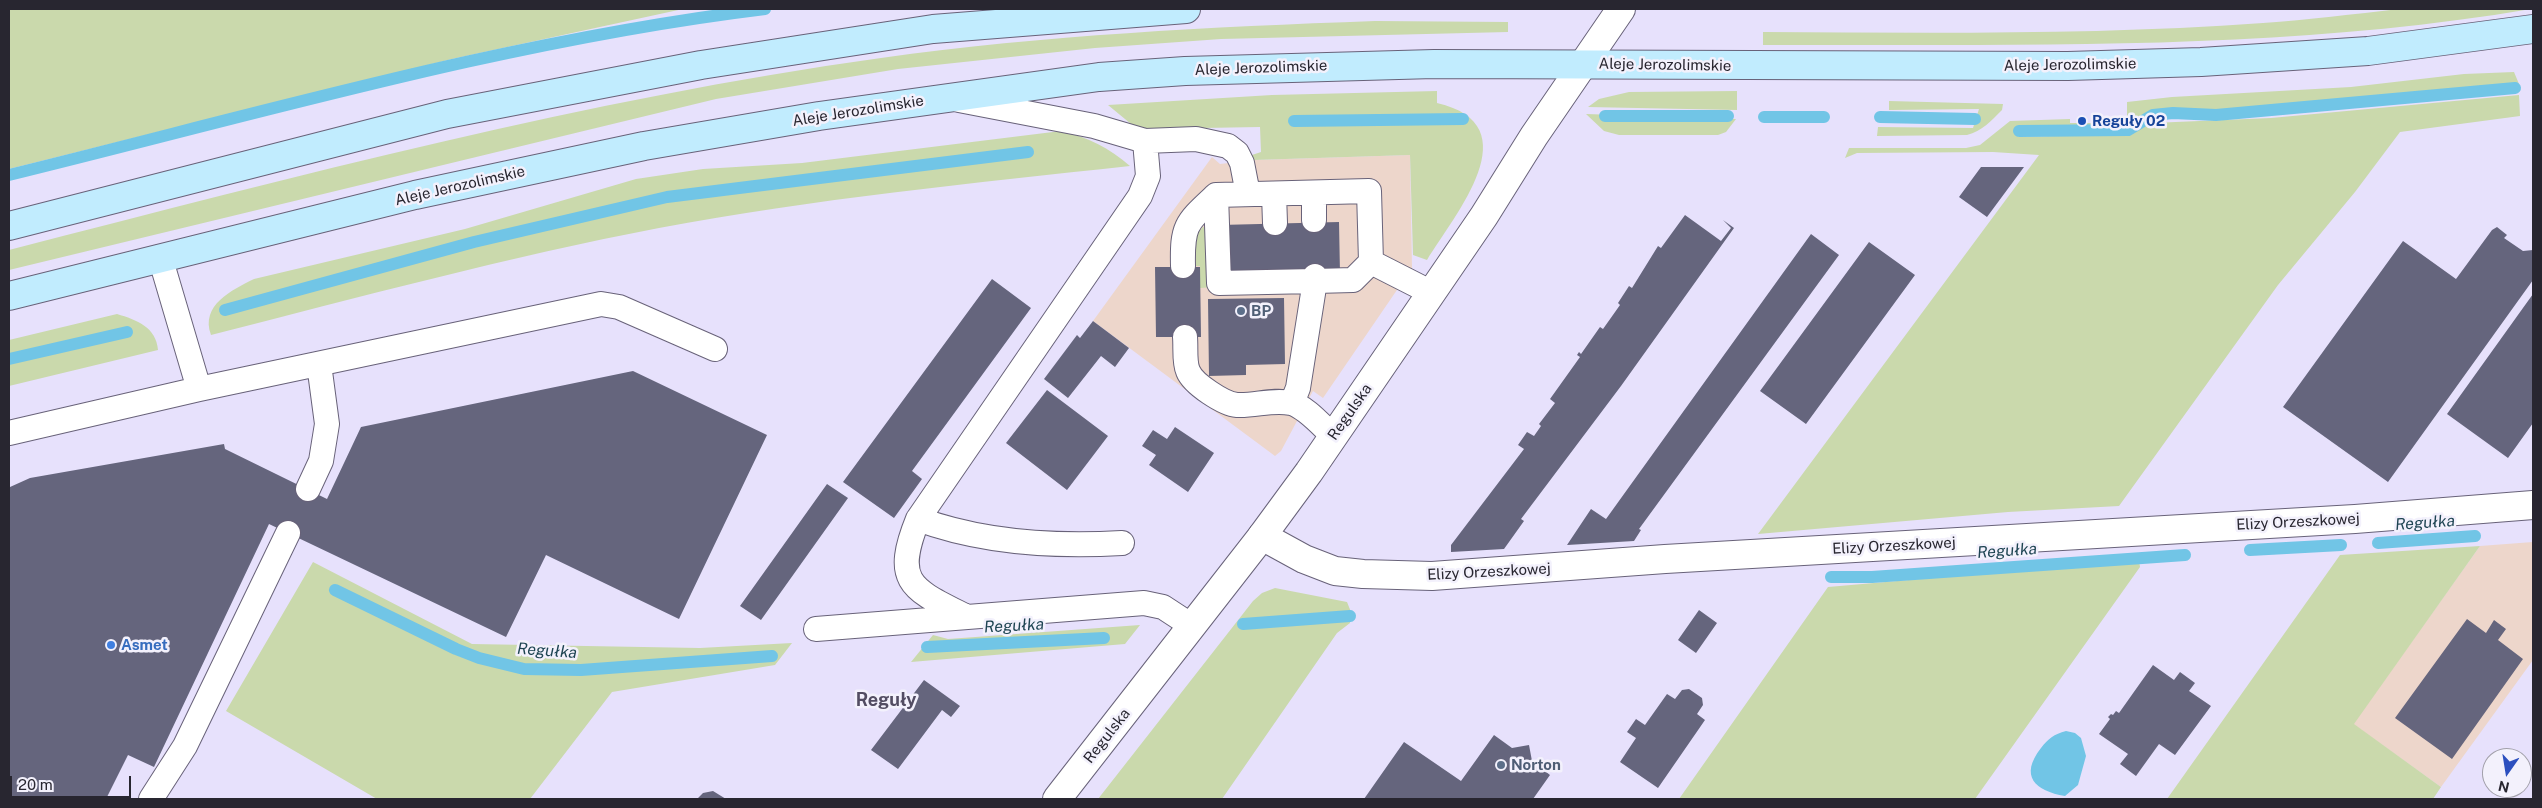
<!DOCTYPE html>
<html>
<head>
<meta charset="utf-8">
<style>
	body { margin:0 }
	#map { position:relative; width:2542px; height:808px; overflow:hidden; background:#e7e1fc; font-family:"Public Sans",sans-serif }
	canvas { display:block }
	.frame { position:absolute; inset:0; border:10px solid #282630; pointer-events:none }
	.north { position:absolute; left:2482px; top:748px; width:50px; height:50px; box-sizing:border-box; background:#f3f1fc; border:1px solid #a2a0aa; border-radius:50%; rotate:193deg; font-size:14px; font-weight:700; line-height:20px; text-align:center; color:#282630 }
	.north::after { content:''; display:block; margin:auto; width:18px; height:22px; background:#2c4fbf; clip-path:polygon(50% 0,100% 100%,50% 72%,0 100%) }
	.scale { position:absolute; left:10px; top:776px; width:121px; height:22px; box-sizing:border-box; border:2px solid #282630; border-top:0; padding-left:6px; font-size:15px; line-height:18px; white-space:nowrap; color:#282630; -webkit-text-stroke:4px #f3f1fc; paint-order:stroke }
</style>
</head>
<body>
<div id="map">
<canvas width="2542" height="808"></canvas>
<div class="frame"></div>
<div class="north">N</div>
<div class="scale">20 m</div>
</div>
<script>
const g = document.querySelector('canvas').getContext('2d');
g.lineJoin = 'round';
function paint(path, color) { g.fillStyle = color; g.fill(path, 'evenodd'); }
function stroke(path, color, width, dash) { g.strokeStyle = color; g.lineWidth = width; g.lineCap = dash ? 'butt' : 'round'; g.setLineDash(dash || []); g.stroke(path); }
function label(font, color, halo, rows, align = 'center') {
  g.font = font + ' "Public Sans",sans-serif'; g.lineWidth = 5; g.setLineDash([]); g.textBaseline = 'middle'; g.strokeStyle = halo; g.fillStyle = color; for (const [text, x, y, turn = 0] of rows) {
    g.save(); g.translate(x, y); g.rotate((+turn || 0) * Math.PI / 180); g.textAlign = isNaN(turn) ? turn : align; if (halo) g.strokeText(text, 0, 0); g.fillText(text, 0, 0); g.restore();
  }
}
const commercial = new Path2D(`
	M 1410,155 L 1412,268 L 1323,398 L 1313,391 L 1281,451 L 1275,456 L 1093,321 L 1212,157 L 1220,164 L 1254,160 Z
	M 2533,542 L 2533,660 L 2441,787 L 2353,724 L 2480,546 Z`);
const green = new Path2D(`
	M 9,9 L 683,9 L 452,59 L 9,169 Z
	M 2399,9 L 2531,9 C 2278,52 2019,44 1763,45 L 1763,32 C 1930,33 2097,35 2263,23 C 2308,20 2354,14 2399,9 Z
	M 1375,21 L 1508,22 L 1508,32 L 1221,39 L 1095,48 L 898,69 L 716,99 L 9,270 L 9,250 C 297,176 586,99 881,58 C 1045,35 1210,27 1375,21 Z
	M 2514,72 L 2519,84 L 2217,112 L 2167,108 L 2151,111 L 2128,127 L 2020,126 L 2018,137 L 2130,134 L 2152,123 L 2271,118 L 2519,95 L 2520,116 L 2400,132 L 2355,192 L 2278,285 L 2119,506 L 2008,512 L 1758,534 L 2039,155 L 1993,152 L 1857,153 L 1845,158 L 1849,148 L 1966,148 L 1980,145 L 2010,121 L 2070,119 L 2070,123 L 2093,123 L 2094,118 L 2127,118 L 2127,102 L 2172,97 L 2351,87 L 2464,74 Z
	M 1437,91 L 1437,103 C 1532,125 1455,214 1427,260 L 1413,255 L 1410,155 L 1254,160 L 1252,155 L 1261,152 L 1260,127 L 1144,129 L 1131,124 L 1108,105 L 1272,95 Z
	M 1737,91 L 1737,110 L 1588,107 L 1599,99 L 1629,92 Z
	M 1889,101 L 2003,104 L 2002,110 C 1991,121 1982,131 1967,135 L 1877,136 L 1878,127 L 1973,128 L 1979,109 L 1889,110 Z
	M 1586,114 L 1736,119 L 1726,132 L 1718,135 L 1619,135 L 1604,131 Z
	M 1061,131 C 1088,137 1109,148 1130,166 C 974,183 813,199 659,228 C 508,257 360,297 211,335 C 200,305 232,290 254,279 L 465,229 L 636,179 L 703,169 L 802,163 Z
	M 1203,227 L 1207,228 L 1215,287 L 1200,288 L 1200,266 L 1196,266 L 1194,236 Z
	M 117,314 C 137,320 156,327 158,350 L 9,386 L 9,340 Z
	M 2480,546 L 2354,724 L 2441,787 L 2433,799 L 2167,799 L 2340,555 Z
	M 2139,560 L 2140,567 L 1975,799 L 1679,799 L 1828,587 Z
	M 313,562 L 472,644 L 700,648 L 792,643 L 775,665 L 612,692 L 530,799 L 377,799 L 226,711 Z
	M 1275,588 L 1347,602 L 1351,612 L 1350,623 L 1337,633 L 1222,799 L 1098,799 L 1253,601 L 1262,593 Z
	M 1140,625 L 1125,644 L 911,662 L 933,635 L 948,639 Z`);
const water = new Path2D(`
	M 2066,731 L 2075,733 L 2081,738 L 2086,756 L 2078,785 L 2065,796 C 2035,791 2019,776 2041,748 C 2048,739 2054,734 2066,731 Z`);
const stream = new Path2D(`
	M 1605,116 L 1728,116
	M 1764,117 L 1824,117
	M 1880,117 L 1975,119
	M 1294,121 L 1463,119
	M 2019,131 L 2128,130 L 2153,115 L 2173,113 L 2216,115 L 2515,88
	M 9,175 C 258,114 510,40 765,9
	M 225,310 L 474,242 L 667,197 L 1028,152
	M 9,359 L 127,332
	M 2378,543 L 2475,536
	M 2250,550 L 2341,545
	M 1831,577 L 1872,577 L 2185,555
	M 335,590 L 456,649 L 479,658 L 524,669 L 581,670 L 772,656
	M 1243,624 L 1350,616
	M 927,647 L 1104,638`);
const building = new Path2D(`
	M 1981,167 L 2024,167 L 1987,217 L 1959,197 Z
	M 1685,215 L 1721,241 L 1731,228 L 1723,220 L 1734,228 L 1621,386 L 1521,519 L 1524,521 L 1504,549 L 1451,552 L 1451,545 L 1524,449 L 1518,445 L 1527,432 L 1534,436 L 1541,426 L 1539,424 L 1555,403 L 1550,399 L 1580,357 L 1577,355 L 1579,352 L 1581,354 L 1600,327 L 1603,329 L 1620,305 L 1618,303 L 1629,286 L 1632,288 L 1658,246 L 1661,248 Z
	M 1339,222 L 1340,274 L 1222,277 L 1220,225 Z
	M 2497,227 L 2507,235 L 2504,238 L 2523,251 L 2533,250 L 2533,280 L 2388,482 L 2283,407 L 2403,241 L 2456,279 L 2492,230 Z
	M 1811,234 L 1839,255 L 1639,529 L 1641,530 L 1634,541 L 1567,545 L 1591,509 L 1606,519 Z
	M 1869,242 L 1915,275 L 1806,424 L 1760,391 Z
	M 1155,267 L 1200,267 L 1201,337 L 1156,337 Z
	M 992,279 L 1031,308 L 912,471 L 922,479 L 894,518 L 843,482 Z
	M 2533,294 L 2533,423 L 2508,458 L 2447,414 Z
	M 1284,298 L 1285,364 L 1246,365 L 1246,375 L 1209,376 L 1208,299 Z
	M 1093,321 L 1129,348 L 1115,367 L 1101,356 L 1068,398 L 1044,379 L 1077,335 L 1080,338 Z
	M 633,371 L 767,435 L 679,619 L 546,555 L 506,637 L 269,524 L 154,767 L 128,755 L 106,799 L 9,799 L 10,487 L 30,478 L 224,444 L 225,449 L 327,499 L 361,427 Z
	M 1047,390 L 1108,436 L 1067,490 L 1006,443 Z
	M 1175,427 L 1214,453 L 1188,492 L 1149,465 L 1156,455 L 1142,446 L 1153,430 L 1167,439 Z
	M 827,484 L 848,498 L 761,620 L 740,606 Z
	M 1699,610 L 1717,623 L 1696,653 L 1678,640 Z
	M 2467,619 L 2486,633 L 2494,620 L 2506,629 L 2498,640 L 2523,659 L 2452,759 L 2395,718 Z
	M 2153,665 L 2174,680 L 2180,672 L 2195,683 L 2189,691 L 2211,706 L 2175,755 L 2159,744 L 2136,776 L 2120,764 L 2128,754 L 2099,734 L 2110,719 L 2108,717 L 2111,714 L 2113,715 L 2116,711 L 2119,713 Z
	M 924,680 L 960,706 L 951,717 L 942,710 L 898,769 L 871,750 Z
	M 1689,689 L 1702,698 L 1703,705 L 1697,714 L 1705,720 L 1658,788 L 1620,762 L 1636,738 L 1627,732 L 1636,719 L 1645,725 L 1667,694 L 1675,699 L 1682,690 Z
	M 1494,735 L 1512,748 L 1529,745 L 1532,761 L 1550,775 L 1533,799 L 1364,799 L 1404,742 L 1461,781 Z
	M 713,791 L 726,799 L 697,799 L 703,793 Z`);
const service = new Path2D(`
	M 959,100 L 1094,126 L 1145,141 L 1196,139 L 1228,146 L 1237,153 L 1242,163 L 1248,194
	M 1274,194 L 1275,223
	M 1314,194 L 1314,220
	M 160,257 L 199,389
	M 1371,262 L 1430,292
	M 1183,266 C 1182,225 1186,223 1216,195
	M 1185,337 C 1186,348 1184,362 1188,371 C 1193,384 1224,404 1237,405 C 1255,406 1273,399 1291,403 C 1306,407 1321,425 1333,436
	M 1292,403 L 1298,388 L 1315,281 L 1219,283 L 1216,195 L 1369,191 L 1371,262 L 1353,280 L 1315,281 L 1315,276
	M 9,433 L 199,389 L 601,304 L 619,307 L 715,349
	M 308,489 L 321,461 L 327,424 L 319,364
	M 918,519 C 983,543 1053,547 1122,543
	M 965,616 C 912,589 892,583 918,519 L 1140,196 L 1148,176 L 1145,141
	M 816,629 L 1144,603 L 1163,607 L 1192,626
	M 151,799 L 185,746 L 288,533`);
const minor = new Path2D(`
	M 1262,536 L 1304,559 L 1335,571 L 1363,574 L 1432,576 L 1665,559 L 2355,519 L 2533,505`);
const tertiary = new Path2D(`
	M 1057,799 L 1262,536 L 1309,472 L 1484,216 L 1534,136 L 1621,9`);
const secondary = new Path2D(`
	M 9,226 L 447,114 L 701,65 L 933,29 L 1186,9
	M 9,296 L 415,195 L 644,146 L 819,116 L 1099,77 L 1185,71 L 1434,64 L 2068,66 L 2201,62 L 2368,51 L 2533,29`);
const markers = [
	[2082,121,5,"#1a4fb4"],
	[1241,311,5,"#5c6f8a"],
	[111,645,5,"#3f7fe0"],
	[1501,765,5,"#5c6f8a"]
];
const streetNames = [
	["Aleje Jerozolimskie",1665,65,1],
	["Aleje Jerozolimskie",2070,65,-1],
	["Aleje Jerozolimskie",1261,68,-2],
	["Aleje Jerozolimskie",858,111,-9],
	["Aleje Jerozolimskie",460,186,-13],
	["Regulska",1350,412,-55],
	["Elizy Orzeszkowej",2298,522,-3],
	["Elizy Orzeszkowej",1894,546,-3],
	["Elizy Orzeszkowej",1489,572,-3],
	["Regulska",1107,736,-52]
];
const transitNames = [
	["Reguły 02",2092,121]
];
const serviceNames = [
	["BP",1251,311],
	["Norton",1511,765]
];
const shopNames = [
	["Asmet",121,645]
];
const waterNames = [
	["Regułka",2425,523,-4],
	["Regułka",2007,551,-4],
	["Regułka",1014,626,-3],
	["Regułka",547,651,4]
];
const quarterNames = [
	["Reguły",886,700]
];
paint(commercial, '#edd6cb');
paint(green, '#cad9ac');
paint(water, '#71c5e6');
stroke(stream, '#71c5e6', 12);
paint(building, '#65657d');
stroke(service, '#686279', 26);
stroke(minor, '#686279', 30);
stroke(tertiary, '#686279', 30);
stroke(secondary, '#686279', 30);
stroke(service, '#fff', 24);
stroke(minor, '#fff', 28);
stroke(tertiary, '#fff', 28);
stroke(secondary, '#c1ecfe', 28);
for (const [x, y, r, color] of markers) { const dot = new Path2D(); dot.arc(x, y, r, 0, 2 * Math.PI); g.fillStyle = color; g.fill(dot); stroke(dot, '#f3f1fc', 2); }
label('15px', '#282630', '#f3f1fc', streetNames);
label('bold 15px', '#164399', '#f3f1fc', transitNames, 'left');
label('bold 15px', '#4e5e75', '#f3f1fc', serviceNames, 'left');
label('bold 15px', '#366cbe', '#f3f1fc', shopNames, 'left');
label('italic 16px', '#1e4452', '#f3f1fc', waterNames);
label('bold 18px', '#534d63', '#f3f1fc', quarterNames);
</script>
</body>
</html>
